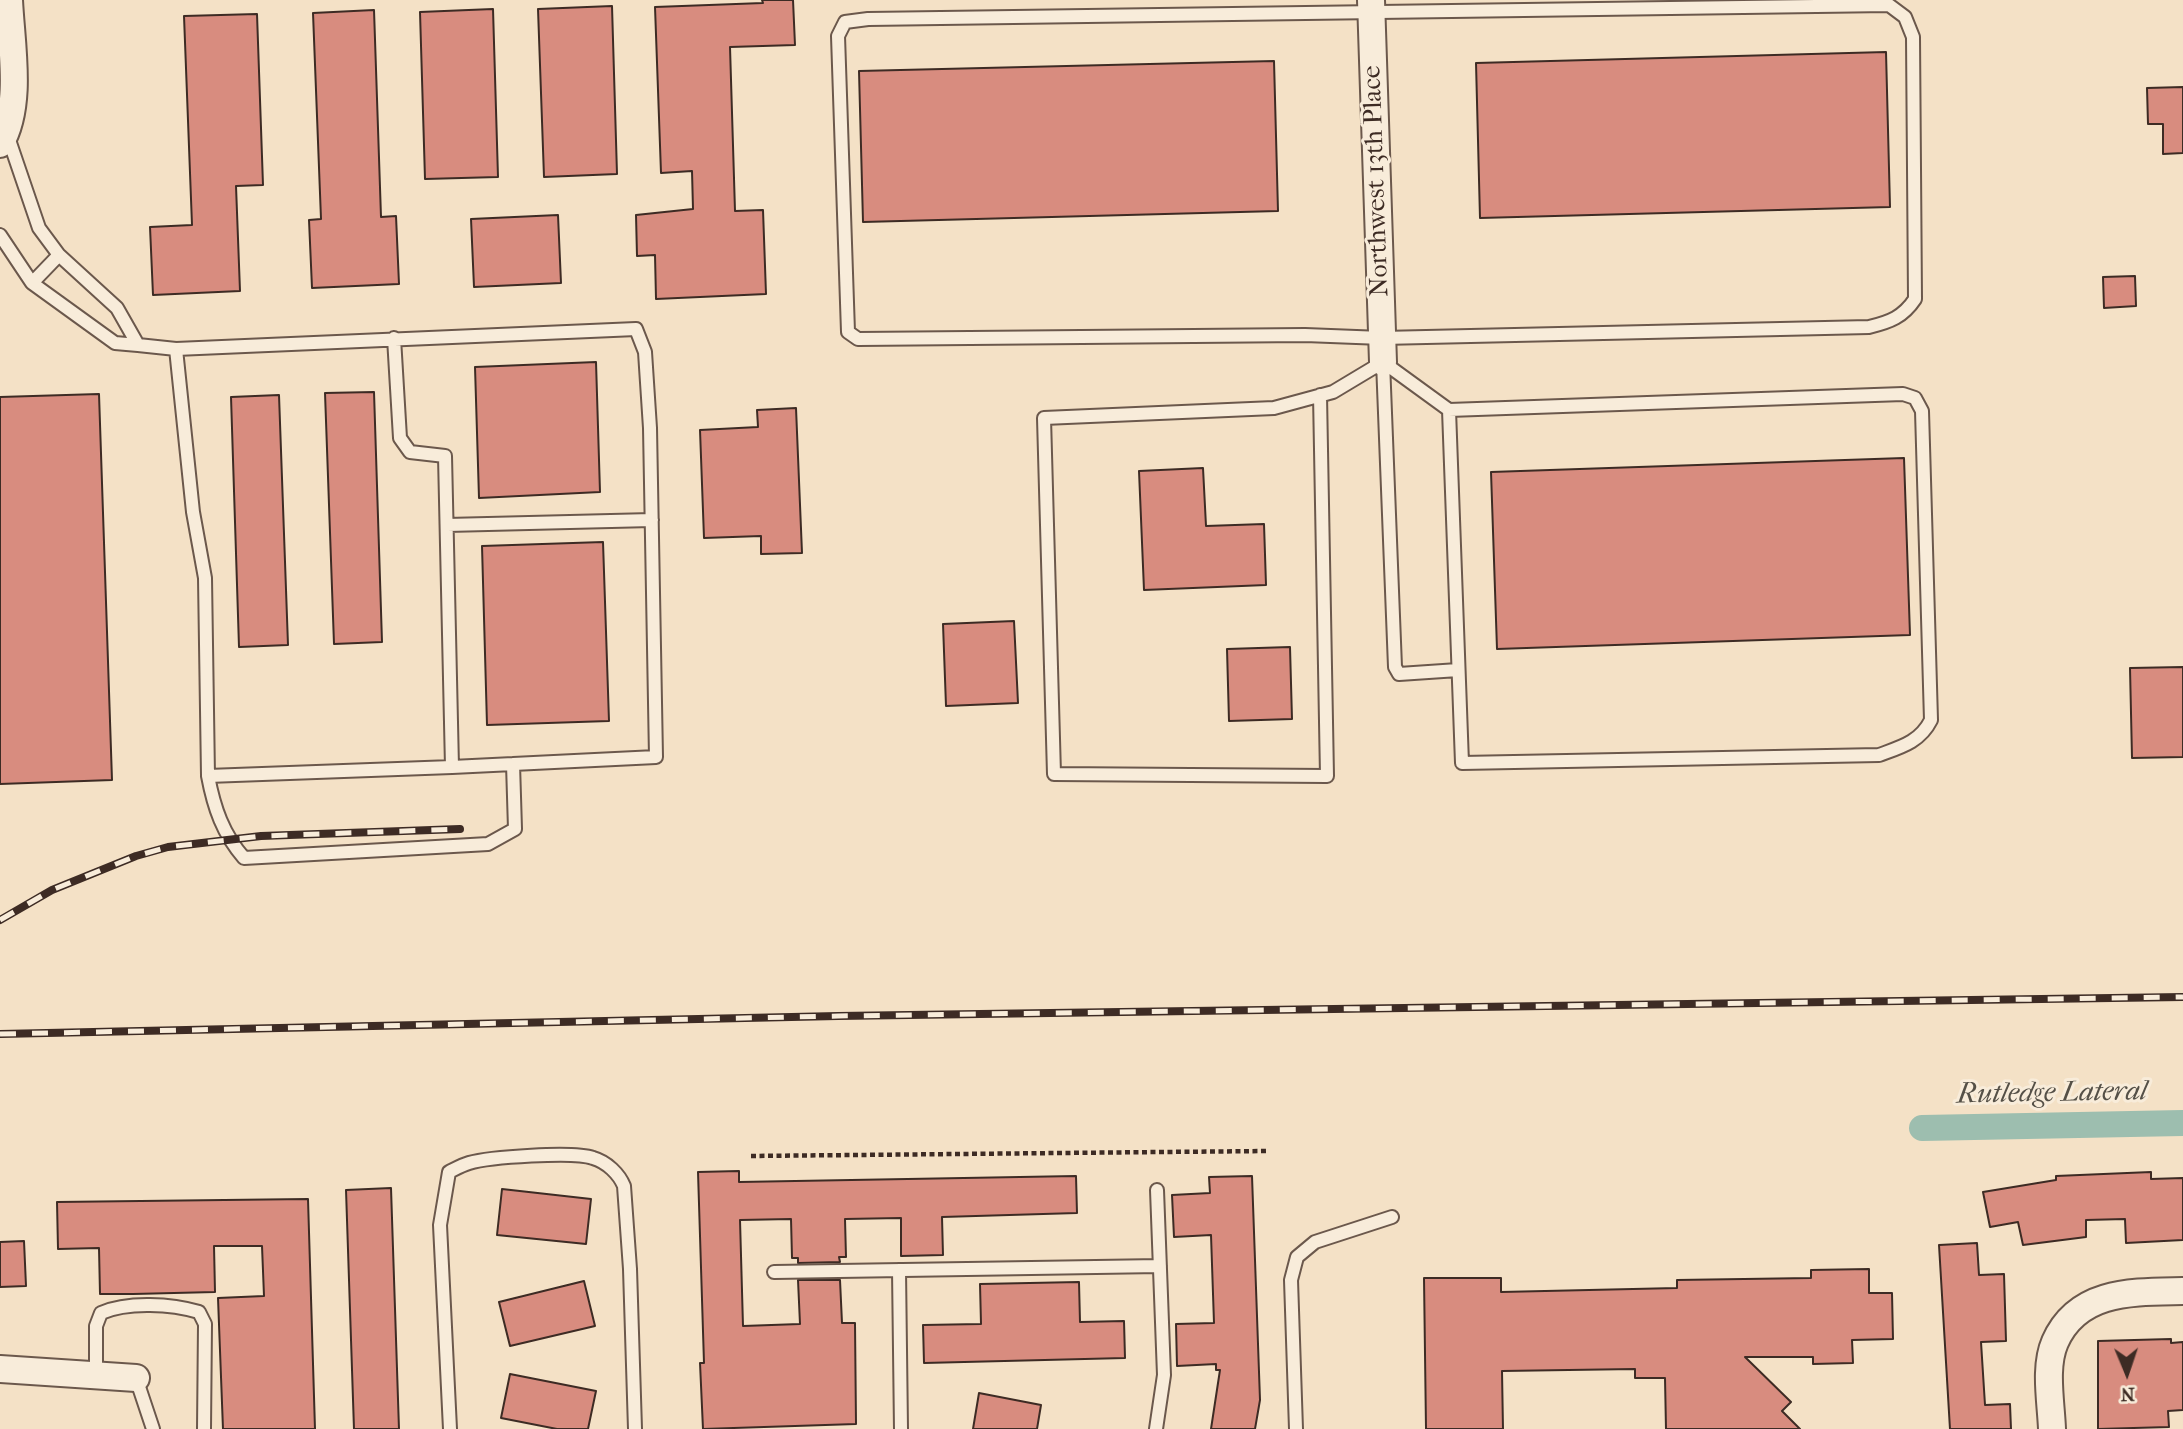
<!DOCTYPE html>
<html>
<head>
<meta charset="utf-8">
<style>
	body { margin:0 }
	#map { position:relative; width:2183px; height:1429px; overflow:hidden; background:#f4e1c6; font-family:"IM FELL French Canon",serif }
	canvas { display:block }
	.north { position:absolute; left:2092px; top:1338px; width:70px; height:70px; -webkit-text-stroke:5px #f8ecda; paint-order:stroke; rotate:178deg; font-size:19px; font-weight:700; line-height:28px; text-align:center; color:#3d2b24 }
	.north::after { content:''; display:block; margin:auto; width:24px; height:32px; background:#3d2b24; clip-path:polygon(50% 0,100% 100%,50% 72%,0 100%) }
</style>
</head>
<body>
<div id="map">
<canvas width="2183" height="1429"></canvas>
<div class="north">N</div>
</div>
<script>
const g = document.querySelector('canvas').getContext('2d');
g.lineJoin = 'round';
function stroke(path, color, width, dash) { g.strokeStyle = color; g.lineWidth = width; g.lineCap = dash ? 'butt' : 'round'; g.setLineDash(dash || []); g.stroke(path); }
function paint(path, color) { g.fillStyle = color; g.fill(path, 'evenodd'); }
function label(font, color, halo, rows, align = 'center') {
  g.font = font + ' "IM FELL French Canon",serif'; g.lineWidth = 6; g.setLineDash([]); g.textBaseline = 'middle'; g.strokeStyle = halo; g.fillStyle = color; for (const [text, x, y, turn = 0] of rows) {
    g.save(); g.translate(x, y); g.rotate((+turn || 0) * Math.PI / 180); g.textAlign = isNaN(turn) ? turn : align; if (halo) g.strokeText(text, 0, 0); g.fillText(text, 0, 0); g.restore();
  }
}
const canal = new Path2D(`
	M 1922,1128 L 2183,1123`);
const building = new Path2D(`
	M 762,0 L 793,0 L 795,45 L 730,47 L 735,211 L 763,210 L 766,294 L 656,299 L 655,255 L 637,256 L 636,215 L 693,209 L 692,171 L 661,173 L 655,7 L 763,3 Z
	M 612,6 L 617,174 L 544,177 L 538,9 Z
	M 493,9 L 498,177 L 425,179 L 420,12 Z
	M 374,10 L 381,217 L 396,216 L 399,284 L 312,288 L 309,220 L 321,219 L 313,13 Z
	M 257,14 L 263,185 L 236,186 L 240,291 L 153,295 L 150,227 L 192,225 L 184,16 Z
	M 1886,52 L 1890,207 L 1480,218 L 1476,63 Z
	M 1274,61 L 1278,211 L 863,222 L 859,71 Z
	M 2183,87 L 2183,153 L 2163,154 L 2163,124 L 2148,124 L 2147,88 Z
	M 558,215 L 561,283 L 474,287 L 471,219 Z
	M 2135,276 L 2136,306 L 2104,308 L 2103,277 Z
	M 596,362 L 600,492 L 479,498 L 475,367 Z
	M 374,392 L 382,642 L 334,644 L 325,393 Z
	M 99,394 L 112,780 L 0,784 L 0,397 Z
	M 279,395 L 288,645 L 239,647 L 231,397 Z
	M 796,408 L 802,553 L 761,554 L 761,536 L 704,538 L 700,430 L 758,427 L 757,410 Z
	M 1904,458 L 1910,635 L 1497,649 L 1491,472 Z
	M 1203,468 L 1206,526 L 1264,524 L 1266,585 L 1144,590 L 1139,471 Z
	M 603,542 L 609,721 L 487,725 L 482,546 Z
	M 1014,621 L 1018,703 L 946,706 L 943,624 Z
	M 1290,647 L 1292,719 L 1229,721 L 1227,649 Z
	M 2183,667 L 2183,757 L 2132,758 L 2130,668 Z
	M 739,1171 L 739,1182 L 1076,1176 L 1077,1213 L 942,1217 L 943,1255 L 901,1256 L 901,1218 L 845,1219 L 846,1257 L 839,1257 L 840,1262 L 798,1263 L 798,1258 L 792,1258 L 791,1219 L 740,1220 L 743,1326 L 800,1324 L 798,1280 L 840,1280 L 842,1323 L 855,1323 L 856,1424 L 703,1429 L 700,1363 L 704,1363 L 698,1172 Z
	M 2151,1172 L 2151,1179 L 2183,1178 L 2183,1240 L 2126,1243 L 2125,1219 L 2086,1220 L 2086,1237 L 2023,1245 L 2018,1222 L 1990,1227 L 1983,1192 L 2056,1180 L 2056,1176 Z
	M 1252,1176 L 1260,1400 L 1255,1429 L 1211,1429 L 1220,1370 L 1216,1370 L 1216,1364 L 1177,1366 L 1176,1324 L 1214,1323 L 1211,1235 L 1174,1237 L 1172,1195 L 1210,1193 L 1209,1177 Z
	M 391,1188 L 399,1429 L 354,1429 L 346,1190 Z
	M 502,1189 L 591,1199 L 586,1244 L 497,1235 Z
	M 308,1199 L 315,1429 L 223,1429 L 218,1298 L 264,1296 L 262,1246 L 214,1246 L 215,1292 L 133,1294 L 100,1294 L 99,1248 L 58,1249 L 57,1202 Z
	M 24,1241 L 26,1286 L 0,1287 L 0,1242 Z
	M 1977,1243 L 1979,1275 L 2004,1274 L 2006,1341 L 1981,1342 L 1985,1405 L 2010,1404 L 2011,1429 L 1950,1429 L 1939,1245 Z
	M 1869,1269 L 1869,1293 L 1892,1293 L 1893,1339 L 1852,1340 L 1853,1363 L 1813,1364 L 1813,1357 L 1745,1357 L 1791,1402 L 1782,1411 L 1800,1429 L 1666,1429 L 1665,1378 L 1635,1378 L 1635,1369 L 1502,1371 L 1503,1429 L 1426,1429 L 1424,1278 L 1501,1278 L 1501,1292 L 1677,1288 L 1677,1280 L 1811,1278 L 1811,1270 Z
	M 584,1281 L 595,1326 L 510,1346 L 499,1302 Z
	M 1079,1282 L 1080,1322 L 1124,1321 L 1125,1358 L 924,1363 L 923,1325 L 981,1324 L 980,1284 Z
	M 2171,1339 L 2171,1343 L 2183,1342 L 2183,1410 L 2168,1411 L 2169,1427 L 2098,1429 L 2098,1341 Z
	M 510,1374 L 596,1391 L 588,1429 L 557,1429 L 501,1418 Z
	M 979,1393 L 1041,1405 L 1037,1429 L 973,1429 Z`);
const path = new Path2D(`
	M 751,1156 L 1266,1151`);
const service = new Path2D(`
	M 1889,5 L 1905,17 L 1913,37 L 1915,299 C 1903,317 1890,322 1869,327 L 1382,338 L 1305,335 L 858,339 L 848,332 L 838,36 L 845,22 L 868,19 Z
	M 0,235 L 32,283 L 115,343 L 138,345 L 117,308 L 59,255 L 39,228 L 7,134
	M 32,283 L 59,255
	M 138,345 L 176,349 L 636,329 L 645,352 L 650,428 L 656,757 L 452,767 L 445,456 L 410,452 L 400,438 L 394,338
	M 176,349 L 193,512 L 205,578 L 208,776 C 214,808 223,834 244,858 L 488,844 L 515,829 L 513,764
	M 1383,362 L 1449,410 L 1903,394 L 1915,398 L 1922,411 L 1931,720 C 1920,742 1901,747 1879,755 L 1462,763 L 1449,410
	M 1383,362 L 1395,667 L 1399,674 L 1458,670
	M 1320,395 L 1327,776 L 1054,774 L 1044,418 L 1274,408 L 1333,392 L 1383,362
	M 447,525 L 652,520
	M 208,776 L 452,767
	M 899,1270 L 901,1429
	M 774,1272 L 1160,1266
	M 96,1375 L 96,1326 L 101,1313 C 128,1301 172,1304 199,1312 L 205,1324 L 204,1429
	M 136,1378 L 153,1429
	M 450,1429 L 440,1225 L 449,1172 C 455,1169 462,1165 469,1163 C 489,1157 574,1151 593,1158 C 607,1162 619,1174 624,1186 L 630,1269 L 635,1429
	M 1156,1429 L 1164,1375 L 1157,1190
	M 1296,1429 L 1291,1280 L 1297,1257 L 1315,1242 L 1392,1217`);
const minor = new Path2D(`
	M 1371,0 L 1383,362
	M 0,144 C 23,105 11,44 9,0
	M 0,1369 L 136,1378
	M 2052,1429 C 2051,1402 2044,1367 2055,1342 C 2078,1289 2135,1292 2183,1291`);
const rail = new Path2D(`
	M 0,920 L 52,890 L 136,856 L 168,847 L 261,836 L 460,829
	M 0,1034 L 838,1016 L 2183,997`);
const streetNames = [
	["Northwest 13th Place",1377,181,-92]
];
const waterNames = [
	["Rutledge Lateral",2052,1094,-1]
];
stroke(canal, '#9dbeaf', 26);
paint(building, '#d88c7f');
stroke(building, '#3d2b24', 2);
stroke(service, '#6b584c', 16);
stroke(minor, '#6b584c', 30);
stroke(path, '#3d2b24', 4.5, [5, 3.5]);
stroke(service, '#f8ecda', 12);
stroke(minor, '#f8ecda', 26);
stroke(rail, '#3d2b24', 8);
stroke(rail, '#f8ecda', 5, [16]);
label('26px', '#3d2b24', '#f8ecda', streetNames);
label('italic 28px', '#555047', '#f8ecda', waterNames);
</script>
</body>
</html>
